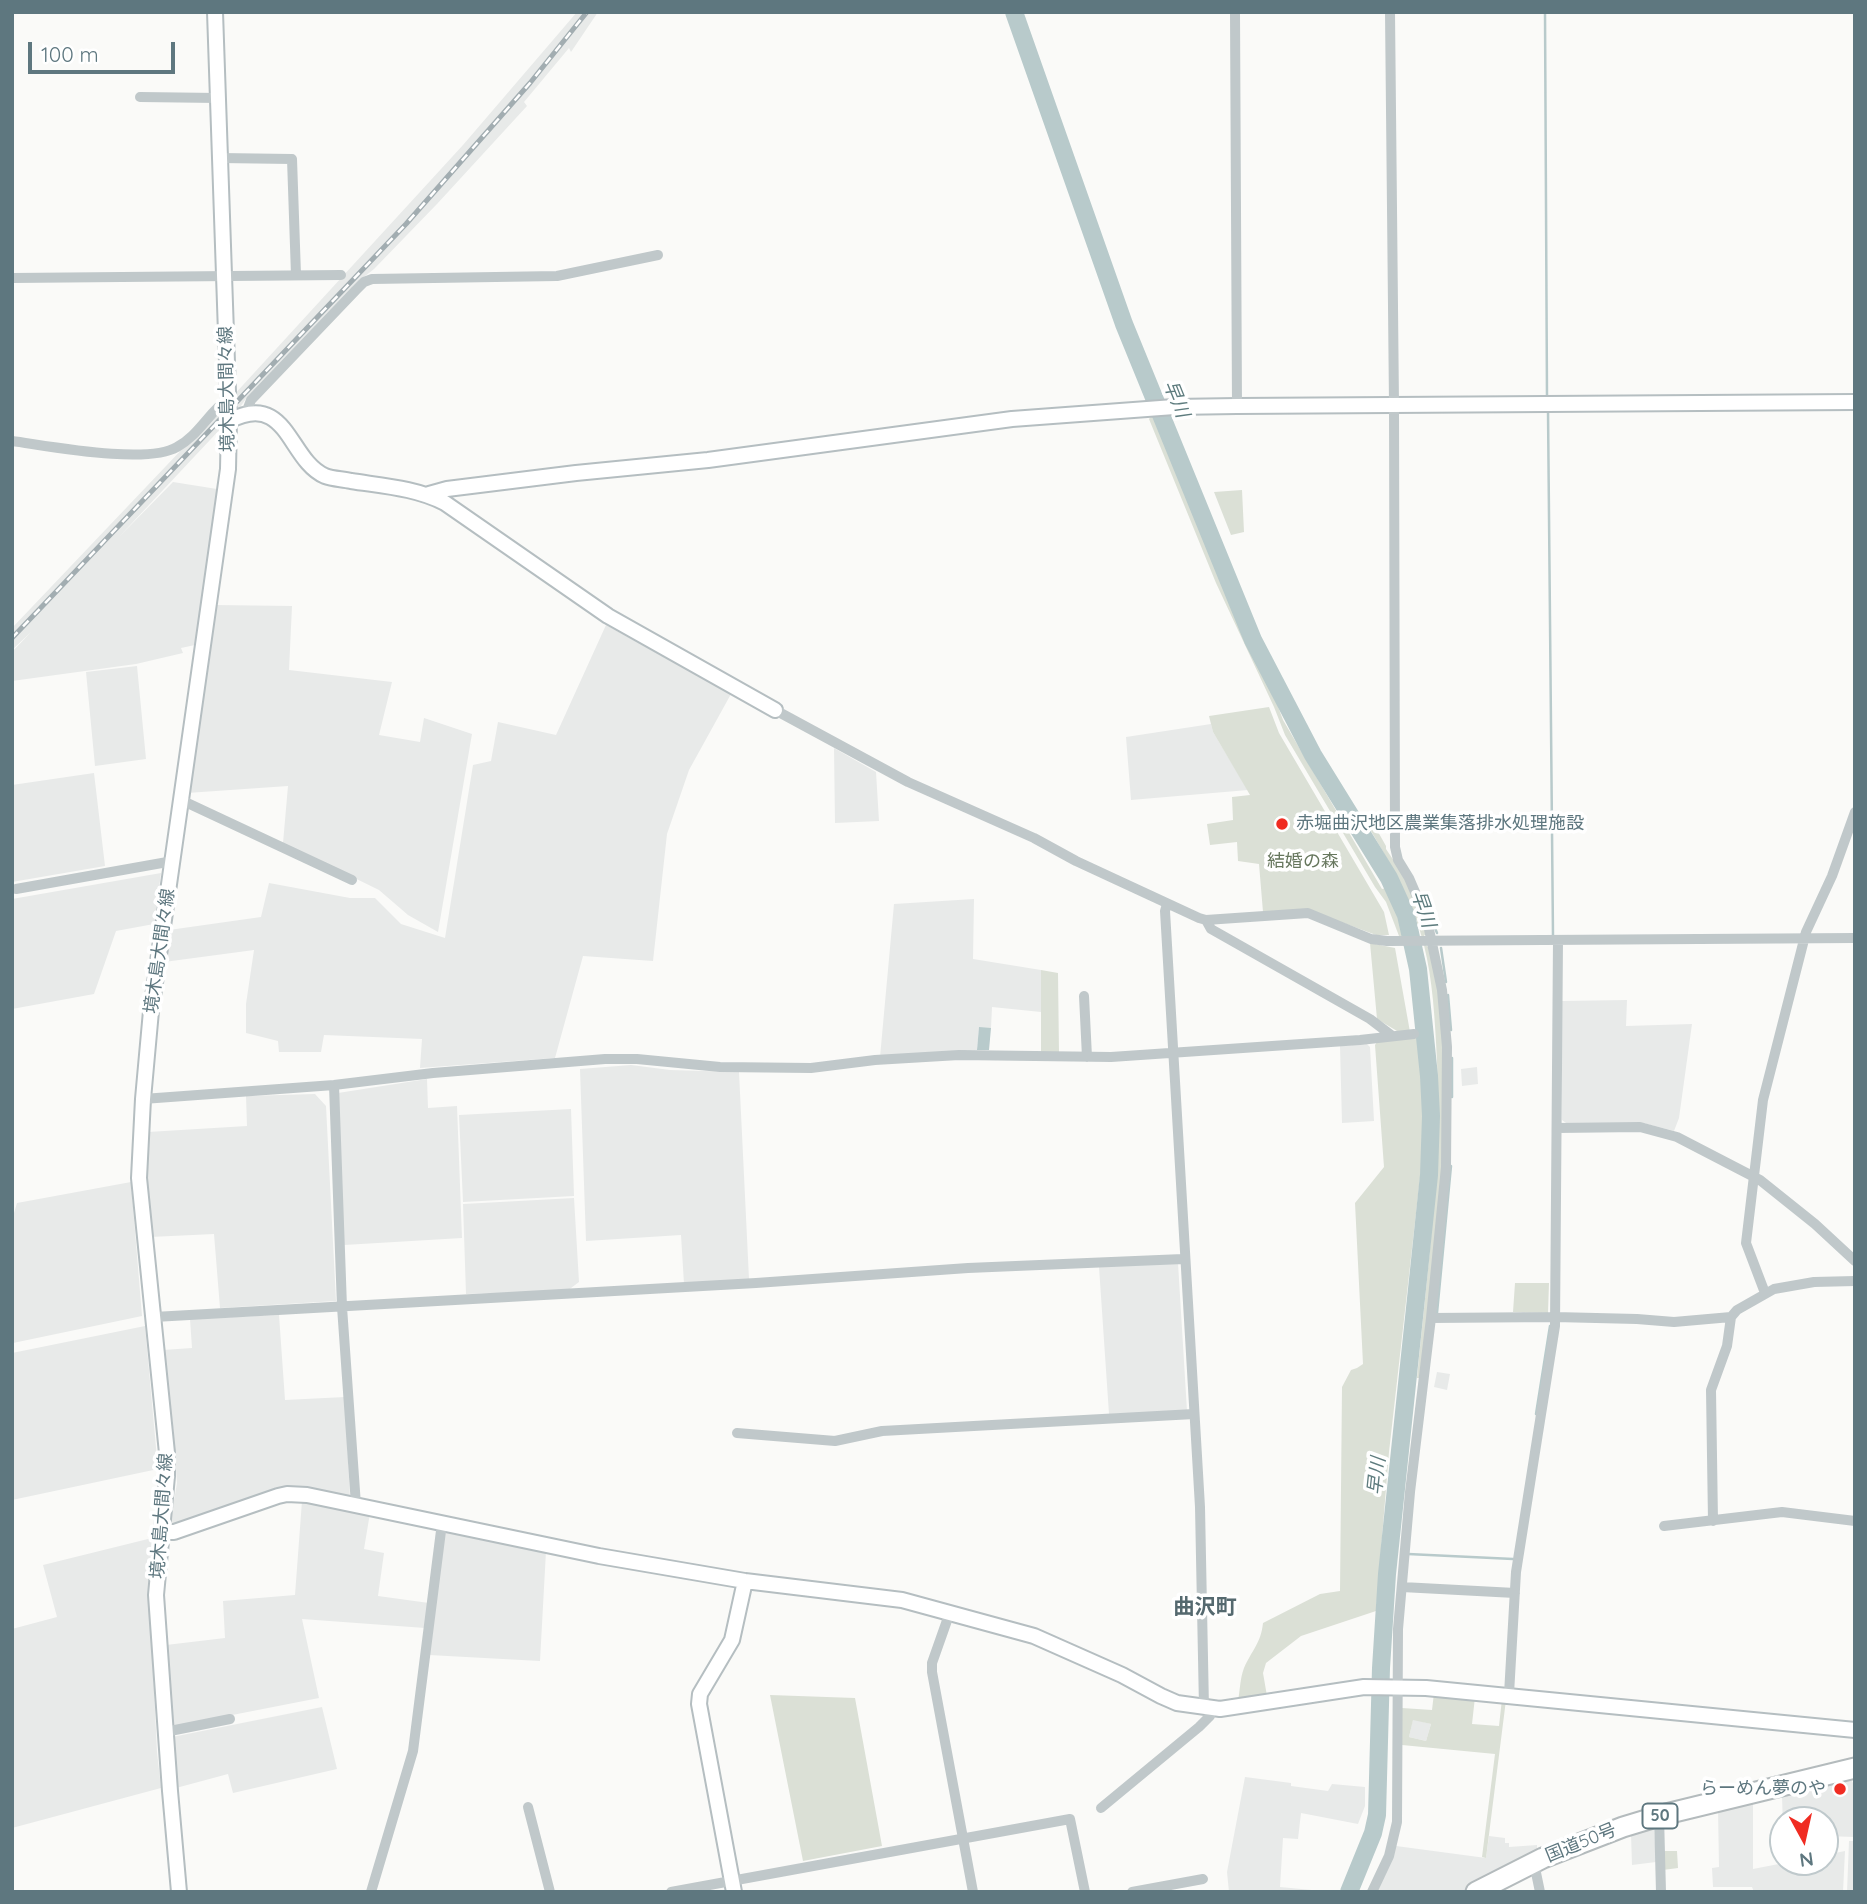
<!DOCTYPE html>
<html>
<head>
<meta charset="utf-8">
<style>
	body { margin:0 }
	#map { position:relative; width:1867px; height:1904px; overflow:hidden; background:#fafaf8; font-family:Quicksand,sans-serif }
	canvas { display:block }
	.frame { position:absolute; inset:0; border:14px solid #5e777f; pointer-events:none }
	.north { position:absolute; left:1769px; top:1806px; width:70px; height:70px; box-sizing:border-box; background:#fff; border:2px solid #bfc9cc; border-radius:50%; rotate:172deg; font-size:19px; font-weight:700; line-height:28px; text-align:center; color:#5e777f }
	.north::after { content:''; display:block; margin:auto; width:24px; height:32px; background:#f02c22; clip-path:polygon(50% 0,100% 100%,50% 72%,0 100%) }
	.scale { position:absolute; left:28px; top:42px; width:147px; height:32px; box-sizing:border-box; border:4px solid #5e777f; border-top:0; padding-left:9px; font-size:21px; line-height:24px; white-space:nowrap; color:#5e777f; -webkit-text-stroke:5px #fff; paint-order:stroke }
</style>
</head>
<body>
<div id="map">
<canvas width="1867" height="1904"></canvas>
<div class="frame"></div>
<div class="north">N</div>
<div class="scale">100 m</div>
</div>
<script>
const g = document.querySelector('canvas').getContext('2d');
g.lineJoin = 'round';
function paint(path, color) { g.fillStyle = color; g.fill(path, 'evenodd'); }
function stroke(path, color, width, dash) { g.strokeStyle = color; g.lineWidth = width; g.lineCap = dash ? 'butt' : 'round'; g.setLineDash(dash || []); g.stroke(path); }
function label(font, color, halo, rows, align = 'center') {
  g.font = font + ' Quicksand,"Noto Sans JP",sans-serif'; g.lineWidth = 7; g.setLineDash([]); g.textBaseline = 'middle'; g.strokeStyle = halo; g.fillStyle = color; for (const [text, x, y, turn = 0] of rows) {
    g.save(); g.translate(x, y); g.rotate((+turn || 0) * Math.PI / 180); g.textAlign = isNaN(turn) ? turn : align; if (halo) g.strokeText(text, 0, 0); g.fillText(text, 0, 0); g.restore();
  }
}
const built = new Path2D(`
	M 577,12 L 598,12 L 571,52 L 569,48 L 524,102 L 527,106 L 437,204 L 374,269 L 354,285 L 248,396 L 238,410 L 234,410 L 232,397 L 463,145 Z
	M 224,405 L 225,424 L 118,538 L 173,482 L 217,489 L 195,645 L 181,648 L 183,653 L 136,664 L 12,681 L 12,652 L 31,632 L 12,650 L 12,628 Z
	M 215,605 L 292,606 L 289,670 L 392,682 L 379,735 L 420,742 L 424,718 L 472,734 L 438,932 L 408,915 L 379,890 L 283,843 L 288,786 L 187,793 Z
	M 606,625 L 731,694 L 689,770 L 667,834 L 653,961 L 583,956 L 555,1058 L 420,1068 L 422,1039 L 324,1035 L 321,1052 L 279,1052 L 278,1041 L 246,1033 L 246,1004 L 254,950 L 164,962 L 169,930 L 261,917 L 269,883 L 350,898 L 375,898 L 401,924 L 445,938 L 473,765 L 491,761 L 498,722 L 556,735 Z
	M 137,666 L 146,759 L 95,766 L 86,672 Z
	M 1211,724 L 1213,732 L 1248,790 L 1131,800 L 1126,737 Z
	M 834,748 L 876,772 L 879,821 L 835,823 Z
	M 94,773 L 105,866 L 12,882 L 12,785 Z
	M 161,873 L 154,924 L 116,931 L 94,994 L 12,1009 L 12,899 Z
	M 974,899 L 973,959 L 1041,970 L 1041,1012 L 992,1007 L 991,1028 L 979,1028 L 977,1050 L 880,1057 L 894,904 Z
	M 1627,1000 L 1626,1026 L 1692,1024 L 1679,1118 L 1674,1131 L 1643,1123 L 1566,1123 L 1562,1120 L 1562,1001 Z
	M 1367,1044 L 1370,1047 L 1374,1121 L 1342,1123 L 1340,1046 Z
	M 631,1065 L 670,1070 L 739,1072 L 749,1279 L 684,1284 L 681,1235 L 586,1241 L 580,1069 Z
	M 1477,1067 L 1478,1084 L 1462,1086 L 1461,1069 Z
	M 427,1079 L 428,1108 L 457,1106 L 462,1238 L 344,1245 L 338,1093 Z
	M 315,1094 L 326,1106 L 336,1301 L 220,1308 L 214,1234 L 150,1237 L 146,1180 L 148,1132 L 247,1126 L 246,1096 Z
	M 571,1109 L 574,1196 L 463,1202 L 459,1115 Z
	M 131,1182 L 142,1316 L 13,1343 L 12,1220 L 17,1203 Z
	M 574,1198 L 579,1282 L 567,1291 L 466,1294 L 463,1204 Z
	M 1178,1263 L 1187,1411 L 1109,1414 L 1099,1267 Z
	M 279,1315 L 285,1400 L 345,1397 L 350,1498 L 293,1488 L 173,1527 L 170,1524 L 177,1483 L 173,1426 L 163,1350 L 192,1348 L 190,1319 Z
	M 145,1326 L 158,1469 L 12,1500 L 12,1353 Z
	M 1437,1372 L 1450,1374 L 1447,1390 L 1434,1387 Z
	M 302,1501 L 370,1513 L 364,1549 L 384,1553 L 378,1596 L 429,1603 L 425,1628 L 302,1619 L 319,1698 L 171,1727 L 166,1645 L 225,1638 L 223,1601 L 295,1595 Z
	M 445,1528 L 546,1551 L 540,1661 L 429,1655 Z
	M 152,1538 L 151,1626 L 157,1752 L 161,1788 L 12,1828 L 12,1629 L 57,1617 L 43,1565 Z
	M 322,1707 L 337,1769 L 233,1793 L 228,1774 L 176,1788 L 172,1737 Z
	M 1413,1719 L 1431,1724 L 1426,1741 L 1409,1737 Z
	M 1245,1777 L 1291,1783 L 1291,1786 L 1328,1791 L 1332,1784 L 1365,1787 L 1365,1806 L 1358,1824 L 1301,1813 L 1298,1839 L 1283,1838 L 1280,1887 L 1333,1892 L 1229,1892 L 1227,1872 Z
	M 1845,1781 L 1852,1781 L 1855,1787 L 1855,1837 L 1825,1836 L 1825,1820 L 1783,1820 L 1783,1831 L 1782,1794 Z
	M 1753,1801 L 1753,1869 L 1789,1862 L 1825,1862 L 1825,1855 L 1845,1851 L 1843,1892 L 1754,1892 L 1752,1887 L 1713,1887 L 1712,1868 L 1719,1867 L 1718,1809 Z
	M 1654,1827 L 1656,1862 L 1632,1865 L 1631,1834 Z
	M 1489,1836 L 1505,1838 L 1505,1843 L 1509,1843 L 1509,1847 L 1537,1845 L 1537,1855 L 1461,1892 L 1376,1892 L 1396,1846 L 1486,1858 Z
	M 1849,1841 L 1855,1841 L 1855,1891 L 1847,1892 Z`);
const green = new Path2D(`
	M 1153,414 C 1179,479 1205,544 1233,608 C 1249,645 1270,682 1283,720 L 1382,889 L 1386,888 L 1398,916 L 1403,936 L 1399,936 L 1386,902 L 1375,887 L 1285,735 L 1274,707 L 1216,583 L 1149,419 Z
	M 1242,490 L 1244,532 L 1231,535 L 1214,492 Z
	M 1269,707 L 1279,733 L 1384,912 L 1389,935 L 1376,935 L 1306,909 L 1263,912 L 1259,864 L 1238,861 L 1237,842 L 1210,845 L 1207,824 L 1233,820 L 1232,797 L 1250,795 L 1213,732 L 1209,716 Z
	M 1373,823 L 1386,846 L 1386,849 L 1410,885 L 1427,932 L 1424,936 L 1426,945 L 1431,950 L 1438,988 L 1444,1053 L 1442,1184 L 1422,1378 L 1417,1378 C 1428,1266 1443,1154 1436,1042 C 1434,1005 1431,966 1420,931 C 1408,893 1388,860 1368,826 Z
	M 1370,943 L 1395,948 L 1410,1032 L 1397,1031 L 1377,1019 Z
	M 1041,970 L 1058,973 L 1059,1053 L 1041,1052 Z
	M 1417,1037 L 1423,1104 L 1421,1169 L 1389,1452 L 1376,1611 L 1301,1636 L 1266,1663 L 1263,1673 L 1267,1696 L 1238,1701 C 1240,1691 1240,1678 1244,1668 C 1252,1650 1261,1643 1263,1623 L 1320,1594 L 1340,1591 L 1342,1387 L 1351,1370 L 1357,1368 L 1363,1364 L 1355,1203 L 1384,1167 L 1375,1045 L 1377,1042 Z
	M 1515,1283 L 1549,1283 L 1548,1313 L 1513,1312 Z
	M 1434,1693 L 1475,1697 L 1472,1724 L 1499,1726 L 1502,1699 L 1506,1700 L 1486,1858 L 1482,1857 L 1495,1754 L 1402,1745 L 1402,1708 L 1432,1710 ZM 1413,1720 L 1431,1724 L 1426,1741 L 1409,1737 Z
	M 770,1695 L 855,1698 L 882,1846 L 803,1861 Z
	M 1663,1851 L 1677,1851 L 1678,1868 L 1663,1870 Z`);
const water = new Path2D(`
	M 979,1027 L 991,1028 L 989,1050 L 977,1050 Z`);
const stream = new Path2D(`
	M 1545,12 L 1547,398
	M 1548,410 L 1553,936
	M 1433,923 L 1437,933
	M 1441,948 L 1446,982
	M 1448,995 L 1451,1030
	M 1452,1097 L 1452,1058
	M 1437,1313 L 1451,1166
	M 1536,1414 L 1550,1326
	M 1408,1554 L 1513,1559
	M 1387,1574 L 1393,1574`);
const river = new Path2D(`
	M 1014,12 L 1124,324 L 1253,640 L 1313,755 L 1389,878 L 1406,915 L 1418,969 L 1429,1076 L 1431,1116 L 1429,1175 L 1387,1574 L 1381,1668 L 1377,1815 L 1373,1833 L 1349,1892`);
const street = new Path2D(`
	M 1235,12 L 1237,406
	M 140,97 L 218,98
	M 220,158 L 292,159 L 296,275
	M 12,278 L 341,275
	M 246,413 L 251,400 L 356,290 L 364,282 L 372,279 L 557,276 L 658,255
	M 12,441 C 49,446 147,465 177,447 C 198,436 209,412 228,399
	M 775,710 L 908,782 L 1034,838 L 1076,861 L 1199,918 L 1206,920 L 1308,913 L 1371,939 L 1387,941 L 1855,938
	M 181,800 L 352,880
	M 16,889 L 173,861
	M 1167,904 L 1165,911 L 1200,1507 L 1204,1708
	M 1206,920 L 1211,929 L 1370,1019 L 1391,1035
	M 1084,996 L 1087,1057
	M 334,1085 L 342,1307 L 356,1505
	M 143,1099 L 334,1085 L 433,1073 L 605,1059 L 637,1059 L 720,1067 L 811,1068 L 875,1060 L 959,1055 L 1111,1057 L 1360,1040 L 1414,1034
	M 1557,1128 L 1640,1127 L 1677,1137 L 1760,1180 L 1815,1224 L 1855,1261
	M 1765,1293 L 1746,1243 L 1763,1100 L 1806,932 L 1832,876 L 1855,812
	M 154,1317 L 756,1283 L 968,1268 L 1183,1259
	M 1431,1318 L 1555,1317 L 1637,1319 L 1674,1322 L 1731,1317
	M 737,1433 L 835,1441 L 882,1431 L 1194,1414
	M 1713,1521 L 1711,1390 L 1727,1346 L 1731,1317 L 1737,1310 L 1774,1289 L 1814,1282 L 1855,1281
	M 1664,1526 L 1782,1512 L 1855,1521
	M 1402,1587 L 1515,1593
	M 950,1612 L 932,1663 L 932,1672 L 973,1892
	M 1509,1694 L 1516,1572 L 1555,1326 L 1558,940
	M 165,1732 L 230,1719
	M 528,1807 L 550,1892
	M 1101,1808 L 1199,1727 L 1210,1716 L 1212,1709
	M 1659,1816 L 1661,1892
	M 1534,1863 L 1540,1892
	M 371,1892 L 413,1751 L 442,1523
	M 671,1892 L 1070,1819 L 1085,1892
	M 1132,1892 L 1203,1879
	M 1372,1892 L 1389,1856 L 1397,1822 L 1398,1629 L 1410,1492 L 1431,1318 L 1446,1167 L 1447,1047 L 1442,990 L 1427,920 L 1409,878 L 1398,860 L 1395,847 L 1394,405 L 1390,12`);
const secondary = new Path2D(`
	M 229,421 C 288,390 288,460 325,476 C 333,479 343,479 351,481 C 383,486 416,488 445,503 L 608,616 L 775,710
	M 429,494 L 447,489 L 576,473 L 708,460 L 1012,419 L 1174,407 L 1237,406 L 1855,402
	M 162,1532 L 174,1532 L 278,1496 L 287,1494 L 307,1495 L 599,1556 L 745,1581 L 902,1600 L 1034,1636 L 1122,1675 L 1161,1696 L 1177,1703 L 1220,1709 L 1364,1687 L 1426,1688 L 1855,1730
	M 179,1892 L 170,1791 L 156,1595 L 167,1476 L 167,1453 L 139,1178 L 143,1099 L 151,1011 L 228,469 L 229,421 L 215,12
	M 734,1892 L 699,1704 L 700,1694 L 732,1640 L 745,1581`);
const highway = new Path2D(`
	M 1476,1892 L 1543,1858 L 1623,1827 L 1666,1814 L 1855,1768`);
const rail = new Path2D(`
	M 12,638 L 406,224 L 530,83 L 587,12`);
const markers = [
	[1282,824,7,"#f02c22"],
	[1840,1789,7,"#f02c22"]
];
const shields = [
	[1660,1816,35]
];
const shieldNames = [
	["50",1660,1816]
];
const streetNames = [
	["境木島大間々線",227,389,-91],
	["境木島大間々線",160,951,-82],
	["境木島大間々線",162,1516,-86],
	["国道50号",1581,1843,-22]
];
const poiNames = [
	["赤堀曲沢地区農業集落排水処理施設",1296,824],
	["らーめん夢のや",1826,1789,"right"]
];
const parkNames = [
	["結婚の森",1303,862]
];
const waterNames = [
	["早川",1176,399,68],
	["早川",1423,909,71],
	["早川",1377,1476,-84]
];
const quarterNames = [
	["曲沢町",1205,1608]
];
paint(built, '#e8eae9');
paint(green, '#dbe0d6');
paint(water, '#b8cacb');
stroke(stream, '#b8cacb', 2.5);
stroke(river, '#b8cacb', 18);
stroke(secondary, '#b5bec1', 18);
stroke(highway, '#b4bbbd', 23);
stroke(street, '#c0c8ca', 10);
stroke(secondary, '#fff', 14);
stroke(highway, '#fff', 19);
stroke(rail, '#a2adb1', 5);
stroke(rail, '#fff', 2.5, [8]);
for (const [x, y, r, color] of markers) { const dot = new Path2D(); dot.arc(x, y, r, 0, 2 * Math.PI); g.fillStyle = color; g.fill(dot); stroke(dot, '#fff', 2.5); }
for (const [x, y, w] of shields) { const box = new Path2D(); box.roundRect(x - w / 2, y - 12.5, w, 25, 5); g.fillStyle = '#fff'; g.fill(box); stroke(box, '#5e777f', 2); }
label('bold 16px', '#5e777f', null, shieldNames);
label('18px', '#5e777f', '#fff', streetNames);
label('18px', '#5e777f', '#fff', poiNames, 'left');
label('18px', '#67775e', '#fff', parkNames);
label('italic 19px', '#5e7c7e', '#fff', waterNames);
label('bold 21px', '#55696f', '#fff', quarterNames);
</script>
</body>
</html>
